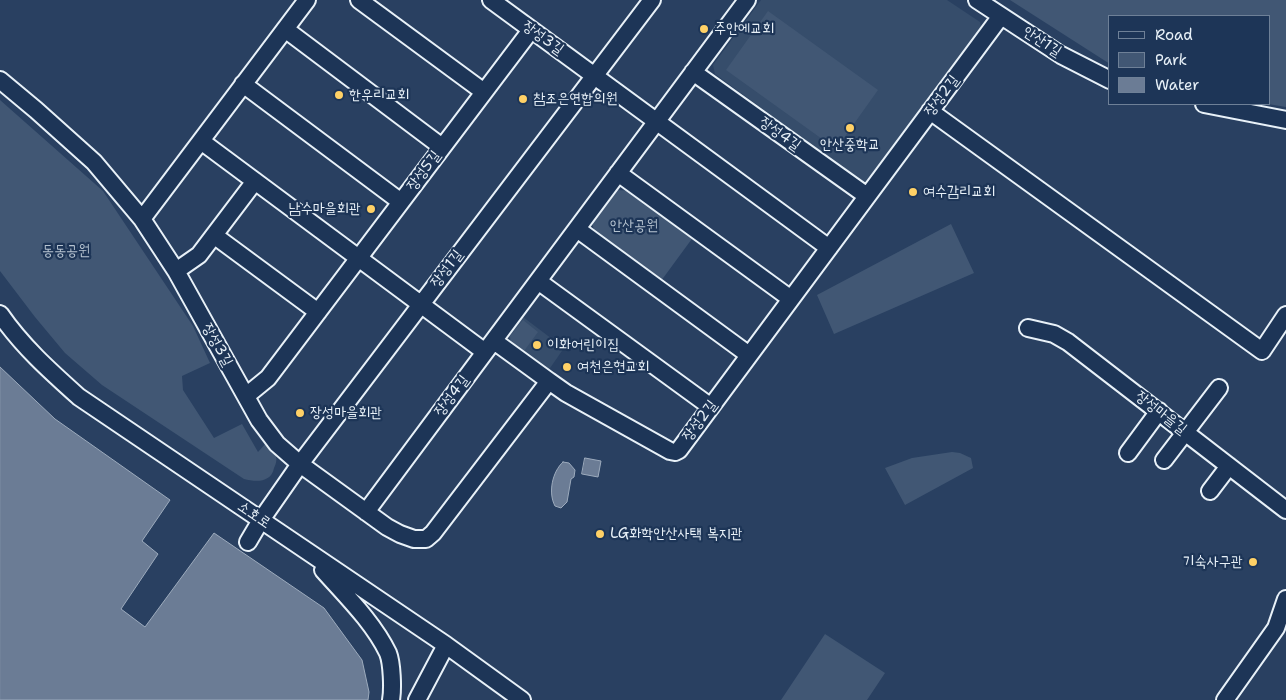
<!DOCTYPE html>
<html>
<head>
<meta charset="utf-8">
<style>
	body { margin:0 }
	#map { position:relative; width:1286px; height:700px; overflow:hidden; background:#294061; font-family:"Shantell Sans",sans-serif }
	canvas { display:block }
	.legend { position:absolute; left:1108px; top:15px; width:162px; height:90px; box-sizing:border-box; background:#1d3557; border:1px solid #6e8097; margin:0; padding:6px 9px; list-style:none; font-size:15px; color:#e8f1f8 }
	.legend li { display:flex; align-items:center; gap:10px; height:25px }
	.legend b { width:25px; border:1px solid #6e8097 }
</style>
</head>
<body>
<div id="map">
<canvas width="1286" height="700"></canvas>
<ul class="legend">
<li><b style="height:6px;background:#1d3557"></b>Road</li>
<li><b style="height:14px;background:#415774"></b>Park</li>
<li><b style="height:14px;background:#6b7c95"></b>Water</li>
</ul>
</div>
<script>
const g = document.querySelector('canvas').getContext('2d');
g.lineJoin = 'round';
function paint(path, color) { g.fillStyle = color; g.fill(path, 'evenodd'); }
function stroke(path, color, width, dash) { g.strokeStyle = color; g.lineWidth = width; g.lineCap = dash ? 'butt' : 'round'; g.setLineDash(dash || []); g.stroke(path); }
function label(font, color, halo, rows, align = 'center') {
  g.font = font + ' "Shantell Sans","Poor Story",sans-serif'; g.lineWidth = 4.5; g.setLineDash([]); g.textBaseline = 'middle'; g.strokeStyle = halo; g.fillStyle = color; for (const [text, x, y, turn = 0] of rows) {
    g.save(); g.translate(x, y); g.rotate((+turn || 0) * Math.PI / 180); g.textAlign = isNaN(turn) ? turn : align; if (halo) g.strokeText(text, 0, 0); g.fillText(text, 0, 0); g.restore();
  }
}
const built = new Path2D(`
	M 761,0 L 947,0 L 980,22 L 982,33 L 874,181 L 865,184 L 715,74 L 713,65 Z
	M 523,317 L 564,348 L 548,371 L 510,342 L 509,336 Z`);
const green = new Path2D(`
	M 1010,0 L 1286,0 L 1286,107 L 1268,104 L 1270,104 L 1270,16 L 1110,16 L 1110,64 Z
	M 768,11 L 878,90 L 836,149 L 726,70 Z
	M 0,100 L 103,191 L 193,326 L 210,363 L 182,376 L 183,390 L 214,438 L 242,424 L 258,452 L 268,441 C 270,446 275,451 276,456 C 277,460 276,464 274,468 C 271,483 256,482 244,479 L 102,385 L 65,353 L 35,317 L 0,271 Z
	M 617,190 L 633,191 L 694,236 L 661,281 L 595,233 L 592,223 Z
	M 951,224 L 974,273 L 834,334 L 817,295 Z
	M 523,320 L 538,332 L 524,351 L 511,342 L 510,336 Z
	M 952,452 L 960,453 L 971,458 L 973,468 L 905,505 L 885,468 L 912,458 Z
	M 825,634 L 885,673 L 867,700 L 781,700 Z`);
const water = new Path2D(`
	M 0,367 L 55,419 L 170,500 L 142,541 L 158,554 L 121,609 L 145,627 L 214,533 L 324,608 L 362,660 L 369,692 L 368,700 L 0,700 Z
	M 585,458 L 601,461 L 598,477 L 582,474 Z
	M 563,462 L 569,463 L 575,470 L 574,477 L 571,479 L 567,502 L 561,508 L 555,506 C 548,493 552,472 563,462 Z`);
const minor = new Path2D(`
	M 359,0 L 484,92
	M 491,0 L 829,248
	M 977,0 L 1061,55 L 1110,80
	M 285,29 L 442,147
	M 693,72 L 867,196
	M 0,80 L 36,110 L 94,162 L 142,219 L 176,271 L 259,420 L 277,444 L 300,464 L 387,527 L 400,534 L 414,539 L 426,539 L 433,533 L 549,381 L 566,393 L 670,451 L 675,452 L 679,450 L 1001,16
	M 243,84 L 401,202
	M 1204,104 L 1286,120
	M 930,111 L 1262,351 L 1286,315
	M 201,141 L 485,352
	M 618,173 L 791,299
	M 142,219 L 307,0
	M 577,229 L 749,355
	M 215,236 L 318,312
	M 176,271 L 199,255 L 255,181
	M 538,281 L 711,407
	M 0,314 C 22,346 50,371 79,397 L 446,645 L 522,700
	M 1028,328 L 1054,334 L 1068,342 L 1286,510
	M 494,341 L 549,381
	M 246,396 L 268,378 L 531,30
	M 1128,453 L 1159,411
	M 1164,460 L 1219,388
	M 1210,491 L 1229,466
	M 366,512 L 747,0
	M 248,542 L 261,520 L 300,464 L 652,0
	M 323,570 C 346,596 373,622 388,653 C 392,663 393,689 391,700
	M 417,700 L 446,645
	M 1225,700 L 1276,628 L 1286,599`);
const markers = [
	[704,29,5,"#ffd166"],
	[339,95,5,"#ffd166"],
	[523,99,5,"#ffd166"],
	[850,128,5,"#ffd166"],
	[913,192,5,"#ffd166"],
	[371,209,5,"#ffd166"],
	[537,345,5,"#ffd166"],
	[567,367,5,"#ffd166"],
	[300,413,5,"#ffd166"],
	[600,534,5,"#ffd166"],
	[1253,562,5,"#ffd166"]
];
const poiNames = [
	["주안에교회",714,29],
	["한우리교회",349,95],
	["참조은연합의원",533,99],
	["안산중학교",850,145,"center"],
	["여수감리교회",923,192],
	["남수마을회관",361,209,"right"],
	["이화어린이집",547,345],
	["여천은현교회",577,367],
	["장성마을회관",310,413],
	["LG화학안산사택 복지관",610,534],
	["기숙사구관",1243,562,"right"]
];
const streetNames = [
	["장성3길",543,38,36],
	["안산1길",1042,42,33],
	["장성2길",942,96,-53],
	["장성4길",780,134,36],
	["장성5길",424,171,-53],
	["장성1길",447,269,-53],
	["장성3길",217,345,61],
	["장성4길",452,396,-53],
	["장성마을길",1161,413,38],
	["장성2길",700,421,-53],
	["소호로",254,515,34]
];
const parkNames = [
	["안산공원",634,226],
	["동동공원",66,251]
];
paint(built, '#364d6b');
paint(green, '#415774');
paint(water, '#6b7c95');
stroke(water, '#9dabbd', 1);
stroke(minor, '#e8f1f8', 20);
stroke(minor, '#1d3557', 16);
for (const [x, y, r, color] of markers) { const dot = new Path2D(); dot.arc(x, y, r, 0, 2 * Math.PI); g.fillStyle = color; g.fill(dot); stroke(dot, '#1d3557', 2); }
label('15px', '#e8f1f8', '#1d3557', poiNames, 'left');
label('15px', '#e8f1f8', '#1d3557', streetNames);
label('15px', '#b6c3d0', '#1d3557', parkNames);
</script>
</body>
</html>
